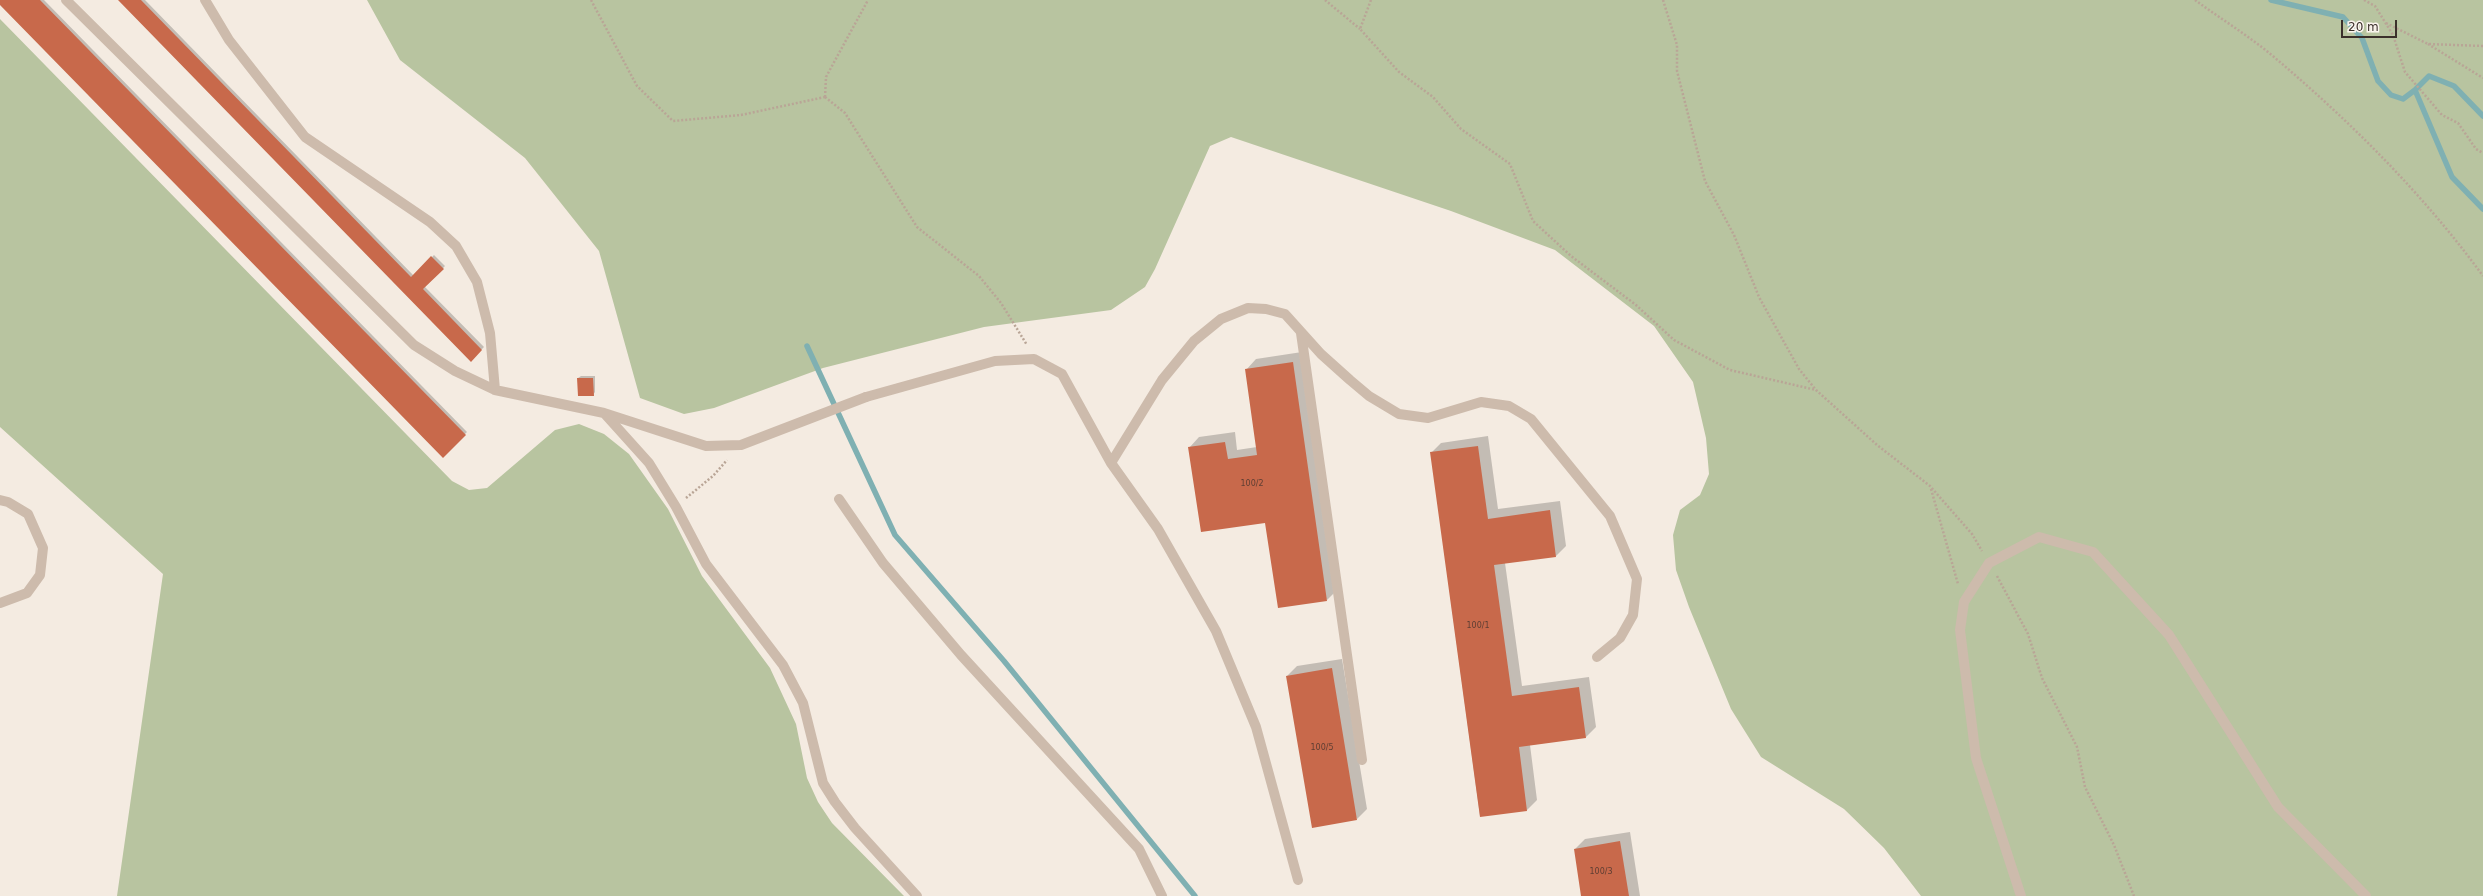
<!DOCTYPE html>
<html>
<head>
<meta charset="utf-8">
<style>
	body { margin:0 }
	#map { position:relative; width:2483px; height:896px; overflow:hidden; background:#f4ebe1; font-family:"DejaVu Sans",sans-serif }
	canvas { display:block }
	.scale { position:absolute; left:2341px; top:20px; width:56px; height:18px; box-sizing:border-box; border:2px solid #3b302b; border-top:0; padding-left:5px; font-size:12px; line-height:14px; white-space:nowrap; color:#3b302b; -webkit-text-stroke:3px #fbf5ee; paint-order:stroke }
</style>
</head>
<body>
<div id="map">
<canvas width="2483" height="896"></canvas>
<div class="scale">20 m</div>
</div>
<script>
const g = document.querySelector('canvas').getContext('2d');
g.lineJoin = 'round';
function paint(path, color) { g.fillStyle = color; g.fill(path, 'evenodd'); }
function stroke(path, color, width, dash) { g.strokeStyle = color; g.lineWidth = width; g.lineCap = dash ? 'butt' : 'round'; g.setLineDash(dash || []); g.stroke(path); }
function label(font, color, halo, rows, align = 'center') {
  g.font = font + ' "DejaVu Sans",sans-serif'; g.lineWidth = 3.5; g.setLineDash([]); g.textBaseline = 'middle'; g.strokeStyle = halo; g.fillStyle = color; for (const [text, x, y, turn = 0] of rows) {
    g.save(); g.translate(x, y); g.rotate((+turn || 0) * Math.PI / 180); g.textAlign = isNaN(turn) ? turn : align; if (halo) g.strokeText(text, 0, 0); g.fillText(text, 0, 0); g.restore();
  }
}
const green = new Path2D(`
	M 367,0 L 2483,0 L 2483,896 L 1921,896 L 1884,848 L 1844,809 L 1761,757 L 1731,709 L 1689,607 L 1676,570 L 1673,535 L 1680,510 L 1700,495 L 1709,474 L 1706,438 L 1693,382 L 1654,326 L 1555,250 L 1451,211 L 1231,137 L 1210,146 L 1155,269 L 1145,287 L 1111,310 L 984,327 L 823,368 L 714,408 L 684,414 L 640,398 L 599,251 L 525,158 L 400,60 Z
	M 0,19 L 452,481 L 469,490 L 487,488 L 555,430 L 579,424 L 604,434 L 629,454 L 668,509 L 702,576 L 770,668 L 796,724 L 807,778 L 818,802 L 832,823 L 904,896 L 117,896 L 163,574 L 0,427 Z`);
const shadow = new Path2D(`
	M 0,0 L 44,0 L 467,432 L 443,456 L 0,4 Z
	M 120,0 L 145,0 L 414,276 L 434,255 L 445,266 L 425,287 L 484,347 L 471,360 Z
	M 1302,352 L 1337,590 L 1327,600 L 1266,522 L 1189,448 L 1199,437 L 1235,432 L 1237,450 L 1257,447 L 1246,370 L 1256,359 Z
	M 581,376 L 595,376 L 595,392 L 593,395 L 578,378 Z
	M 1488,436 L 1498,509 L 1560,501 L 1566,546 L 1556,556 L 1505,563 L 1522,686 L 1589,677 L 1596,727 L 1586,737 L 1530,745 L 1537,800 L 1527,810 L 1480,816 L 1431,453 L 1441,443 Z
	M 1342,659 L 1367,809 L 1357,819 L 1287,676 L 1297,666 Z
	M 1630,832 L 1640,896 L 1582,896 L 1575,849 L 1585,839 Z`);
const stream = new Path2D(`
	M 2271,0 L 2343,17 L 2362,38 L 2378,81 L 2391,95 L 2403,99 L 2415,90 L 2452,177 L 2483,209
	M 2415,90 L 2429,76 L 2454,86 L 2483,116
	M 807,346 L 895,535 L 1004,661 L 1195,896`);
const building = new Path2D(`
	M 0,0 L 40,0 L 466,435 L 443,458 L 0,5 Z
	M 118,0 L 141,0 L 411,277 L 431,256 L 444,269 L 423,289 L 482,350 L 471,362 Z
	M 1293,362 L 1327,601 L 1278,608 L 1265,523 L 1201,532 L 1188,447 L 1225,442 L 1228,459 L 1257,455 L 1245,369 Z
	M 577,378 L 593,378 L 594,396 L 578,396 Z
	M 1478,446 L 1488,519 L 1550,510 L 1556,557 L 1494,565 L 1512,696 L 1579,687 L 1586,738 L 1519,747 L 1527,811 L 1480,817 L 1430,452 Z
	M 1332,668 L 1357,820 L 1312,828 L 1286,676 Z
	M 1620,841 L 1629,896 L 1581,896 L 1574,849 Z`);
const path = new Path2D(`
	M 591,0 L 637,86 L 673,121 L 741,115 L 825,97
	M 1325,0 L 1360,29
	M 1371,0 L 1360,29 L 1399,72 L 1433,97 L 1461,129 L 1510,164 L 1533,221 L 1571,256 L 1636,305 L 1674,340 L 1730,370 L 1816,390
	M 1663,0 L 1677,45 L 1677,71 L 1705,181 L 1734,235 L 1759,297 L 1799,369 L 1816,390 L 1877,445 L 1930,486 L 1972,534 L 1982,551
	M 2195,0 C 2221,19 2249,36 2274,57 C 2351,122 2424,195 2483,276
	M 2364,0 L 2375,6 L 2393,35 L 2405,72 L 2442,115 L 2458,123 L 2476,149 L 2483,153
	M 2386,23 L 2428,44 L 2483,46
	M 2428,44 L 2483,78
	M 825,97 L 845,113 L 917,227 L 979,276 L 1001,303 L 1027,345
	M 825,97 L 826,77 L 868,0
	M 1931,489 L 1958,584
	M 686,498 L 713,476 L 727,460
	M 1997,576 L 2028,634 L 2042,678 L 2077,747 L 2085,787 L 2114,845 L 2134,896`);
const service = new Path2D(`
	M 1301,333 L 1362,760
	M 866,397 L 995,361 L 1034,359 L 1062,374 L 1111,463 L 1158,529 L 1216,631 L 1256,727 L 1298,880
	M 1111,463 L 1162,380 L 1194,341 L 1221,319 L 1248,308 L 1266,309 L 1285,314 L 1321,354 L 1350,380 L 1369,396 L 1399,414 L 1428,418 L 1481,402 L 1509,406 L 1531,419 L 1610,516 L 1637,579 L 1633,615 L 1620,638 L 1597,657
	M 0,500 L 8,502 L 28,514 L 43,548 L 40,575 L 27,593 L 0,603`);
const minor = new Path2D(`
	M 66,0 L 414,345 L 455,371 L 495,390
	M 205,0 L 229,40 L 305,137 L 430,222 L 456,246 L 477,282 L 490,333 L 495,390 L 604,413 L 706,446 L 741,445 L 866,397
	M 604,413 L 649,463 L 676,507 L 706,564 L 783,665 L 803,703 L 823,783 L 835,802 L 855,828 L 917,896
	M 839,499 L 883,563 L 961,655 L 1139,849 L 1162,896
	M 2021,896 L 1976,758 L 1960,630 L 1964,602 L 1989,563 L 2039,537 L 2093,552 L 2169,635 L 2278,807 L 2366,896`);
const numberNames = [
	["100/2",1252,484],
	["100/1",1478,626],
	["100/5",1322,748],
	["100/3",1601,872]
];
paint(green, '#b8c4a0');
paint(shadow, '#0003');
stroke(stream, '#7fb0b2', 5.5);
paint(building, '#c8694b');
stroke(path, '#b9a596', 2.5, [2, 2]);
stroke(service, '#cdbbac', 10);
stroke(minor, '#cdbbac', 10);
label('8px', '#5e3e33', null, numberNames);
</script>
</body>
</html>
